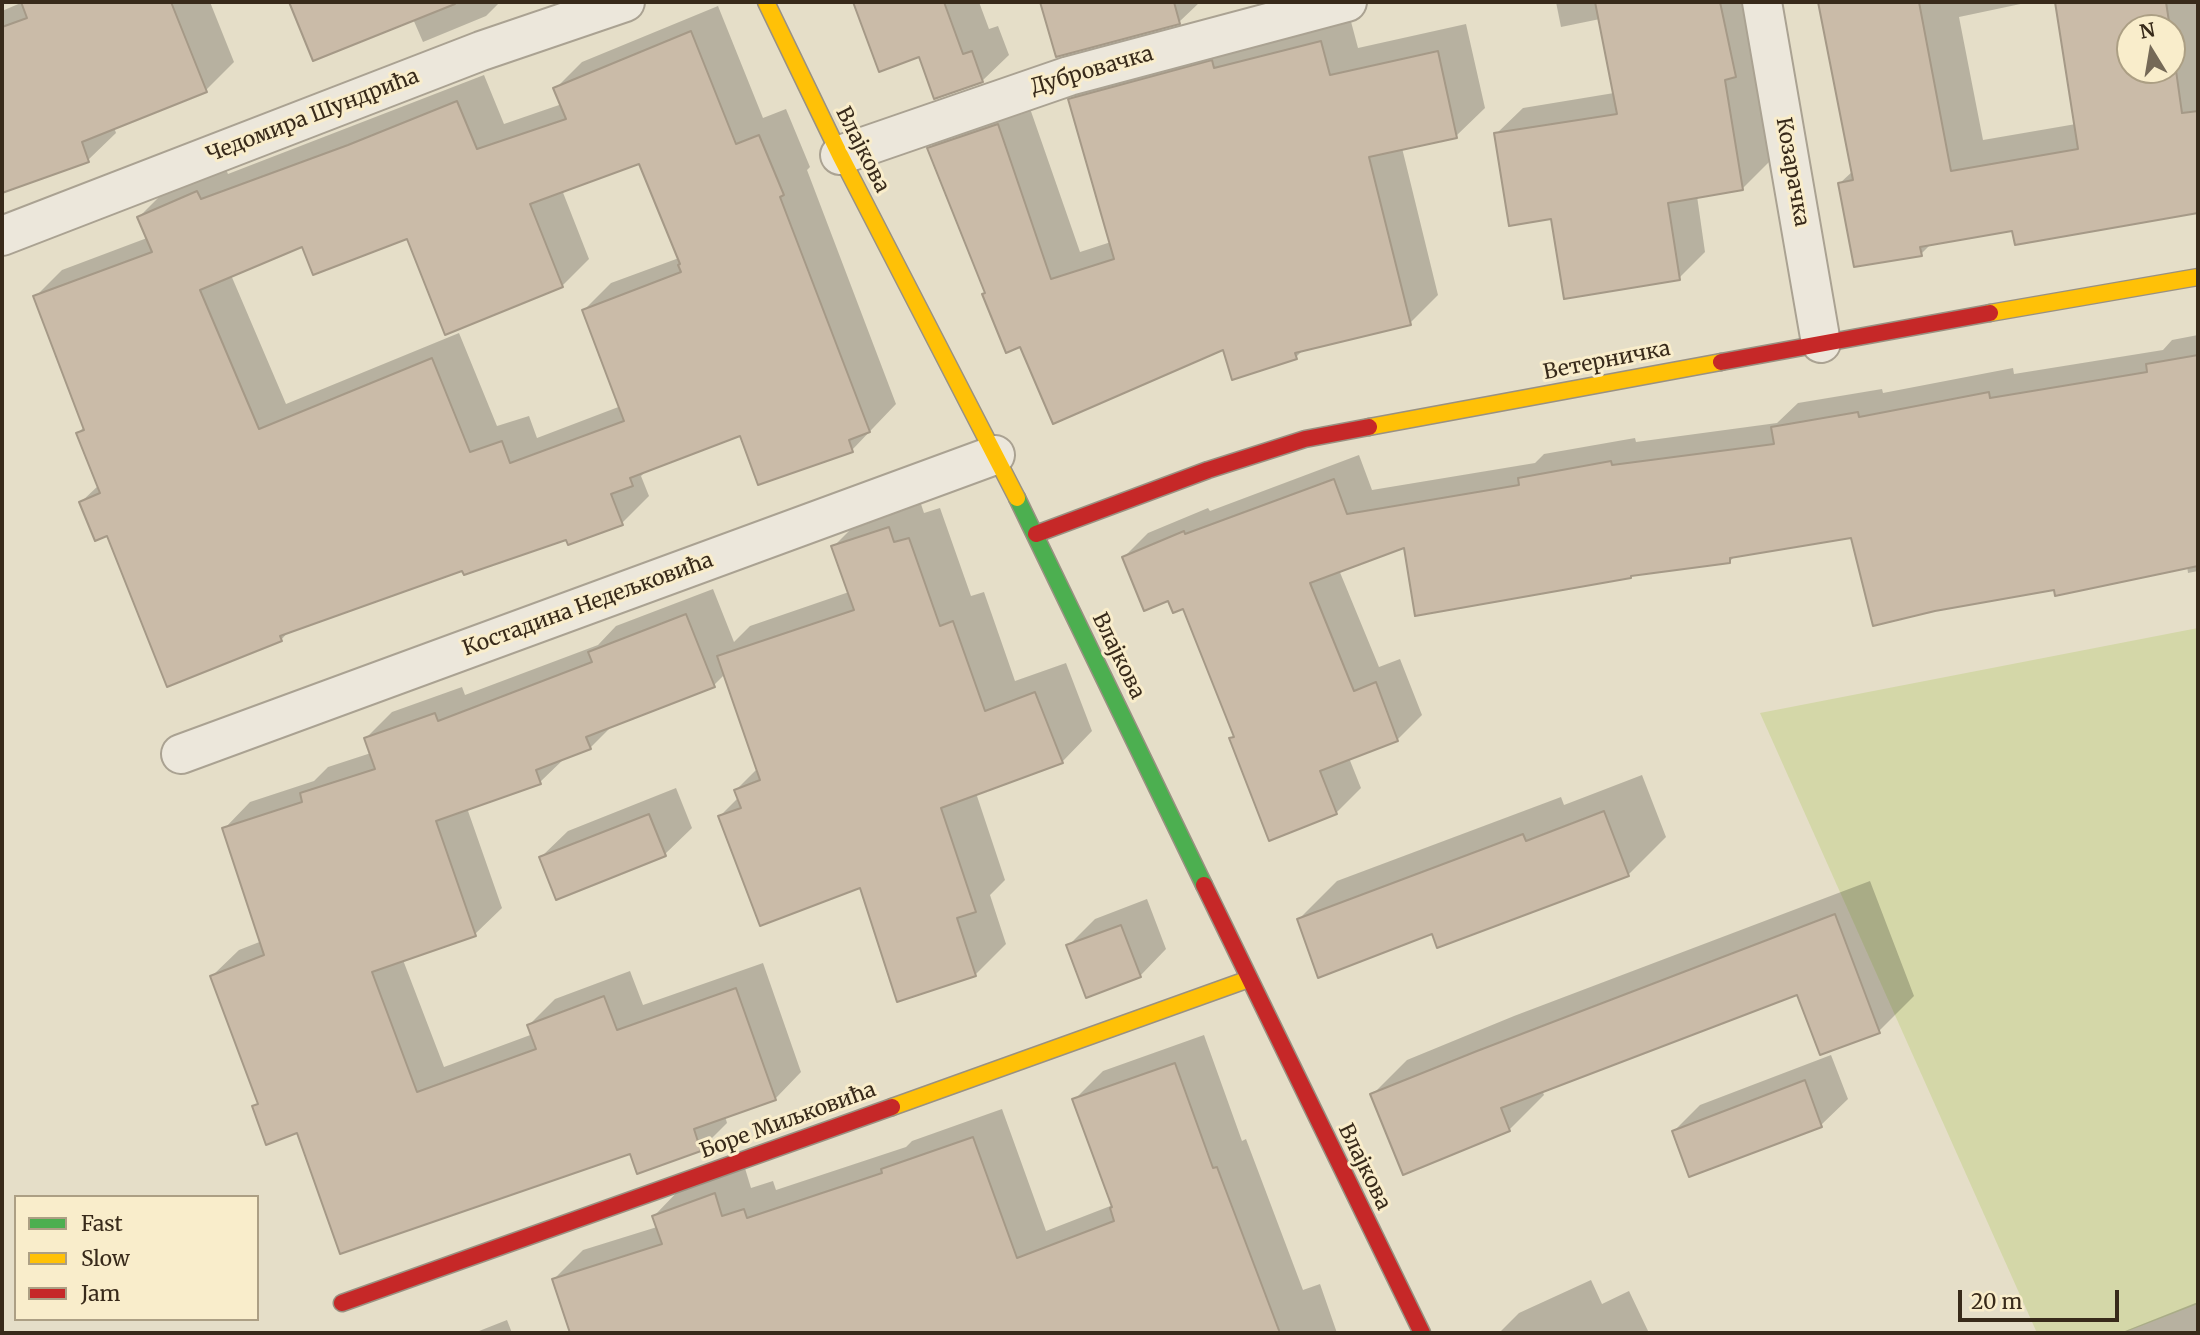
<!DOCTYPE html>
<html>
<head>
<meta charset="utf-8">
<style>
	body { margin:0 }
	#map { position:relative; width:2200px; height:1335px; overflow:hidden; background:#e5dec8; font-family:Merriweather,serif }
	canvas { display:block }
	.frame { position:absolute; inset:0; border:4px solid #382a1a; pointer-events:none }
	.legend { position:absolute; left:14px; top:1195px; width:245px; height:126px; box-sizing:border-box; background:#f9edcb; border:2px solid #ac9f84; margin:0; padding:9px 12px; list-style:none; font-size:21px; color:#382a1a }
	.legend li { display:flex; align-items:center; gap:14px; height:35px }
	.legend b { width:35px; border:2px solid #ac9f84 }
	.north { position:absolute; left:2116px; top:14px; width:70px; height:70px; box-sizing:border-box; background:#f9edcb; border:2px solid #ac9f84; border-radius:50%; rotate:349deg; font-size:19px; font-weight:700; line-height:28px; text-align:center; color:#382a1a }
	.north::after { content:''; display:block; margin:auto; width:24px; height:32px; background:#756957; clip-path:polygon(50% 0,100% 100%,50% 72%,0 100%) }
	.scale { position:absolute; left:1958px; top:1290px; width:161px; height:32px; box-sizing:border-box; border:4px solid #382a1a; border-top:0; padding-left:9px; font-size:21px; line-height:24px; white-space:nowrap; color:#382a1a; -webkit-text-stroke:5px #f9edcb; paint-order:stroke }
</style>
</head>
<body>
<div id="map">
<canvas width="2200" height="1335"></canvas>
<div class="frame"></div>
<ul class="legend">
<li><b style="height:9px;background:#4caf50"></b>Fast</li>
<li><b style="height:9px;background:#ffc107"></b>Slow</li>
<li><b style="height:9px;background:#c62828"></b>Jam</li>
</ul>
<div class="north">N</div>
<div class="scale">20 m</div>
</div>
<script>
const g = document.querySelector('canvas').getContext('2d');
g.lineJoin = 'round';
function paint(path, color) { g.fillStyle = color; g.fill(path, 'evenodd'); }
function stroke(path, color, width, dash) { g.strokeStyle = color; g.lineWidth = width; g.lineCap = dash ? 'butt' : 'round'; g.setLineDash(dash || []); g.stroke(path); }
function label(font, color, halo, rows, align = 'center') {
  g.font = font + ' Merriweather,serif'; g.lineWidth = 6; g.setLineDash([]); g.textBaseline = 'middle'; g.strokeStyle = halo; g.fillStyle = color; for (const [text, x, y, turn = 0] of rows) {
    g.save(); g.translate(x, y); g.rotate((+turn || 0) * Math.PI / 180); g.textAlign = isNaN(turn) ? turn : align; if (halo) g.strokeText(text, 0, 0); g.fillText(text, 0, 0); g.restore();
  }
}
const green = new Path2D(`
	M 2198,628 L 2198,1304 L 2123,1333 L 2037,1333 L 1760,713 Z`);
const shadow = new Path2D(`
	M 23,2 L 210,2 L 234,62 L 206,90 L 114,127 L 116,133 L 88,160 L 2,191 L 2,11 Z
	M 290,2 L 500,2 L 486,16 L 423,42 L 413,19 L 314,59 Z
	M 855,2 L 979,2 L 989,29 L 998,26 L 1009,55 L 982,81 L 920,55 L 880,69 Z
	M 1042,2 L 1200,2 L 1179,22 L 1057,55 Z
	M 1556,2 L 1751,2 L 1761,49 L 1752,59 L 1769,162 L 1743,188 L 1697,196 L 1705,252 L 1679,278 L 1553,217 L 1496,134 L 1523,108 L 1614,93 L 1600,19 L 1561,27 Z
	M 1820,2 L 2030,2 L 1959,17 L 1983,140 L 2076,124 L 2057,2 L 2198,2 L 2198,211 L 2016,243 L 2014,229 L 1932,243 L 1921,254 L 1840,183 L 1853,171 ZM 2130,28 L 2172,28 L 2172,70 L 2130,70 Z
	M 718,6 L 763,118 L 786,109 L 810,167 L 807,170 L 896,404 L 852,450 L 741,434 L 648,469 L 641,476 L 649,496 L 622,523 L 463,569 L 290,630 L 281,640 L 108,533 L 81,502 L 99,485 L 78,433 L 84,427 L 35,297 L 62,270 L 147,238 L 139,217 L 166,190 L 224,165 L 228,174 L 484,75 L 504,124 L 562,104 L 555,89 L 582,62 ZM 640,161 L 679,258 L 611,283 L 584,310 L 621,406 L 537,438 L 529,416 L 497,426 L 459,333 L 286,404 L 231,275 L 303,245 L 408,237 L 562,286 L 589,259 L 562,190 Z
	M 1349,14 L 1358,48 L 1466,24 L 1485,108 L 1456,136 L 1402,148 L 1438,295 L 1410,323 L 1305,348 L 1296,357 L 1224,348 L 1021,345 L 986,292 L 929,149 L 957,120 L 1026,97 L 1080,252 L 1111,242 L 1070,100 L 1098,72 Z
	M 2198,335 L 2198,571 L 2188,573 L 2187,566 L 2055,588 L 1853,536 L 1736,555 L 1729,562 L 1406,545 L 1339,570 L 1379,667 L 1400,659 L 1422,715 L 1397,740 L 1349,758 L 1361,788 L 1336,813 L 1231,739 L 1235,735 L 1184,607 L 1169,598 L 1124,557 L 1148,533 L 1208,508 L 1210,511 L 1359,455 L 1372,490 L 1535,463 L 1544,454 L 1635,438 L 1636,442 L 1777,423 L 1798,403 L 1882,389 L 1883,393 L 2013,368 L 2014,374 L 2163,350 L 2172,340 Z
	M 919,498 L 924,513 L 940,508 L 971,596 L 984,592 L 1015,681 L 1066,663 L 1092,731 L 1062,762 L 976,793 L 1005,880 L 990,895 L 1006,944 L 975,975 L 861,886 L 720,816 L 739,797 L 736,790 L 758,768 L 725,674 L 714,685 L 613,725 L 590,748 L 566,757 L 540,782 L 467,808 L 502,908 L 475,934 L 403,960 L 444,1067 L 533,1034 L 529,1025 L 555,999 L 630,971 L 643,1005 L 763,963 L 801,1072 L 775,1099 L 725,1116 L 727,1123 L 700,1150 L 631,1152 L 254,1107 L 259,1102 L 212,976 L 239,950 L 262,941 L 224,829 L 250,802 L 314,781 L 328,767 L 371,753 L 366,738 L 392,712 L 462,687 L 465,695 L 598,645 L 616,626 L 713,589 L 734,642 L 750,626 L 849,592 L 833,547 L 864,516 Z
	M 1642,775 L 1666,837 L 1628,875 L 1433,932 L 1299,919 L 1337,881 L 1561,797 L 1564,805 Z
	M 676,788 L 692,828 L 665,854 L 557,898 L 541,857 L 568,831 Z
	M 1870,881 L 1914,996 L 1879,1031 L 1821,1053 L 1798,993 L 1542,1090 L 1544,1095 L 1509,1130 L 1372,1095 L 1407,1060 L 1514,1016 Z
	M 1147,899 L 1166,949 L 1140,976 L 1068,946 L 1095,919 Z
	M 1204,1035 L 1242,1141 L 1246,1139 L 1303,1290 L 1320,1284 L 1337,1333 L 945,1333 L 921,1272 L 793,1326 L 796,1333 L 572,1333 L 554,1279 L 583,1250 L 657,1227 L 654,1216 L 682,1187 L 744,1165 L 751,1188 L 773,1181 L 776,1190 L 906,1147 L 912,1141 L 1002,1109 L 1046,1231 L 1113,1205 L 1074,1100 L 1103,1071 Z
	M 1831,1055 L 1848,1099 L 1821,1125 L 1674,1131 L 1700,1105 Z
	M 1591,1280 L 1602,1304 L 1629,1291 L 1649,1333 L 1499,1333 L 1519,1313 Z
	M 2198,1302 L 2198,1333 L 2120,1333 Z
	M 507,1320 L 512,1333 L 474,1333 Z`);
const building = new Path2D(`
	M 21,2 L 171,2 L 207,92 L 82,142 L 89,162 L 2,193 L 2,27 L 27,18 Z
	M 289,2 L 455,2 L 455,4 L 313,61 Z
	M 853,2 L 944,2 L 963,54 L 972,51 L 983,82 L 934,99 L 919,57 L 879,72 Z
	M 1040,2 L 1174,2 L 1180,24 L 1056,57 Z
	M 1595,2 L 1720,2 L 1736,77 L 1725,80 L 1743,190 L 1668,203 L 1680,280 L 1564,299 L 1551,219 L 1509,226 L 1494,133 L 1617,114 Z
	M 1818,2 L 1919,2 L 1951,171 L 2078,149 L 2055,2 L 2166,2 L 2170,28 L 2130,28 L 2130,70 L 2172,70 L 2172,42 L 2182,113 L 2198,111 L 2198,213 L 2015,245 L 2012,231 L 1920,247 L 1922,256 L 1854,267 L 1838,183 L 1853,180 Z
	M 691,31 L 736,144 L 759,135 L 784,195 L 780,197 L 870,432 L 849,440 L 853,452 L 758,485 L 740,436 L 630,478 L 633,486 L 611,494 L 623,525 L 568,545 L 566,540 L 464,575 L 462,571 L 280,636 L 282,641 L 167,687 L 107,536 L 95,541 L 79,502 L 100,493 L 76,433 L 84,430 L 33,296 L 152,252 L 137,217 L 197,191 L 201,199 L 348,145 L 457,101 L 477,149 L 566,119 L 553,88 ZM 639,164 L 680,264 L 678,265 L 681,272 L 582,310 L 624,421 L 510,463 L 502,441 L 470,452 L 432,358 L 259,429 L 200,290 L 302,247 L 313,275 L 407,239 L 445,335 L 563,287 L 530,204 Z
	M 1321,41 L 1330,75 L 1438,51 L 1457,138 L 1369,157 L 1411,325 L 1295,353 L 1297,359 L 1232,380 L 1223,350 L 1053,424 L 1020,347 L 1006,353 L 982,294 L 985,293 L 927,148 L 998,124 L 1051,279 L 1114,259 L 1068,99 L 1212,60 L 1214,68 Z
	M 2198,355 L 2198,566 L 2055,596 L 2054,590 L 1935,611 L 1873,626 L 1851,538 L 1730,558 L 1730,563 L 1631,576 L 1631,578 L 1415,616 L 1404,548 L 1310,583 L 1354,691 L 1376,682 L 1398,741 L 1320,771 L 1337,814 L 1269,841 L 1229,738 L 1234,737 L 1183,609 L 1173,613 L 1168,601 L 1144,611 L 1122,557 L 1184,531 L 1185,534 L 1334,479 L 1347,514 L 1519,485 L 1518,478 L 1611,461 L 1612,465 L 1774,444 L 1771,427 L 1858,412 L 1859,417 L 1989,392 L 1990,398 L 2147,372 L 2146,364 Z
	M 889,527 L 894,542 L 909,538 L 940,626 L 953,621 L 985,711 L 1035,692 L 1063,763 L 941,808 L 976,912 L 957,918 L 976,976 L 897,1002 L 860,888 L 760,926 L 718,816 L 741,808 L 734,790 L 760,780 L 717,656 L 854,610 L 831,546 Z
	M 686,614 L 715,687 L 586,737 L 591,749 L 536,770 L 541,784 L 436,821 L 476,936 L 372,972 L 417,1092 L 536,1049 L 527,1025 L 604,996 L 617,1030 L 736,988 L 776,1100 L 694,1129 L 701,1151 L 637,1174 L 630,1154 L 340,1254 L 297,1133 L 266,1145 L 252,1106 L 258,1104 L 210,976 L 264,955 L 222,828 L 302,802 L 300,793 L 375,769 L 364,738 L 435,713 L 438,721 L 592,662 L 588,652 Z
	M 1604,811 L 1629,876 L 1437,948 L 1432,934 L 1318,978 L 1297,919 L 1523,834 L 1526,841 Z
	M 649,814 L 666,856 L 556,900 L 539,857 Z
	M 1835,914 L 1880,1033 L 1820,1055 L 1797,995 L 1501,1108 L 1510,1131 L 1403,1175 L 1370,1094 L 1477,1051 Z
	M 1121,925 L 1141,977 L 1086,998 L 1066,945 Z
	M 1175,1063 L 1213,1168 L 1217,1167 L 1280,1333 L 570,1333 L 552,1279 L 662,1244 L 652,1216 L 715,1193 L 722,1216 L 744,1209 L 747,1218 L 882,1173 L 881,1169 L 973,1137 L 1017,1258 L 1114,1221 L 1110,1208 L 1112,1207 L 1072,1099 Z
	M 1805,1080 L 1822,1127 L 1689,1177 L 1672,1131 Z`);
const street = new Path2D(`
	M 1762,2 L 1821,343
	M 840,155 L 1069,76 L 1347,2
	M 2,236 L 481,51 L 625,2
	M 181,754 L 995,455`);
const fast = new Path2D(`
	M 1017,498 L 1204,885`);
const slow = new Path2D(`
	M 766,2 L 840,155 L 1017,498
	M 1990,313 L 2198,277
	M 1369,427 L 1721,362
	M 892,1107 L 1249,979`);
const jam = new Path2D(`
	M 1721,362 L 1990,313
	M 1036,534 L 1208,470 L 1305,439 L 1369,427
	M 1204,885 L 1422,1333
	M 342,1303 L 892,1107`);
const streetNames = [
	["Дубровачка",1092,71,-16],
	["Чедомира Шундрића",313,116,-21],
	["Влајкова",862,150,63],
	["Козарачка",1792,172,80],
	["Ветерничка",1607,361,-11],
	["Костадина Недељковића",588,605,-20],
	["Влајкова",1118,656,64],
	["Боре Миљковића",788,1121,-20],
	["Влајкова",1364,1167,64]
];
paint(green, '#d4d7a8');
paint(shadow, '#0003');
paint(building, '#cabba8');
stroke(building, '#a59987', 2);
stroke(street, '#aaa292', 42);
stroke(fast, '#999182', 19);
stroke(slow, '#999182', 19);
stroke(jam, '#999182', 19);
stroke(street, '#ece7db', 38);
stroke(fast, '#4caf50', 16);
stroke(slow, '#ffc107', 16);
stroke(jam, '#c62828', 16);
label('21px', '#382a1a', '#f9edcb', streetNames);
</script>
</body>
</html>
